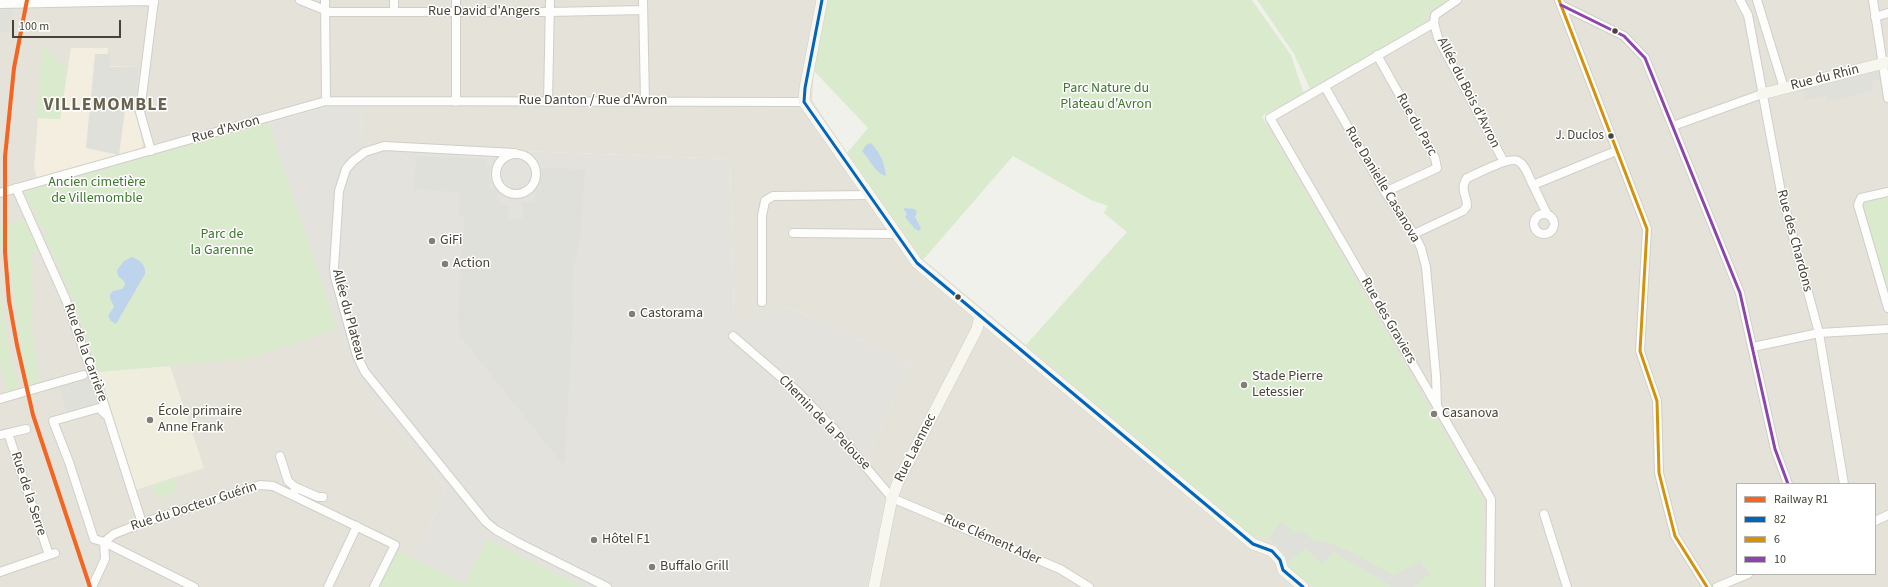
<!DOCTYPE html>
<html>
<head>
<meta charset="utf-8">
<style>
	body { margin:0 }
	#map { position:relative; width:1888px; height:587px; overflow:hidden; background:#f1f1ec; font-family:"Source Sans 3",sans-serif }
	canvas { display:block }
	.legend { position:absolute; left:1736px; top:483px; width:140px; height:92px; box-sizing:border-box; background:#fff; border:1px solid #b5b4af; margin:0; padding:5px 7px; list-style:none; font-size:12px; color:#474337 }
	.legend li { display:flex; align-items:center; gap:8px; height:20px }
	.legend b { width:20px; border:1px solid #b5b4af }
	.scale { position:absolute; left:12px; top:20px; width:109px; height:18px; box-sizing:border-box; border:2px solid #474337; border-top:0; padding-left:5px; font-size:12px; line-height:14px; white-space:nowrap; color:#474337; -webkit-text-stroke:3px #fff; paint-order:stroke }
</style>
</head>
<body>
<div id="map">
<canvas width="1888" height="587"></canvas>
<ul class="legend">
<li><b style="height:5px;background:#f26522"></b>Railway R1</li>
<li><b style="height:5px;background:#0065bd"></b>82</li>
<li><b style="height:5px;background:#d4920b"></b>6</li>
<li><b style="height:5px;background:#8e44ad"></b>10</li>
</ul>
<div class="scale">100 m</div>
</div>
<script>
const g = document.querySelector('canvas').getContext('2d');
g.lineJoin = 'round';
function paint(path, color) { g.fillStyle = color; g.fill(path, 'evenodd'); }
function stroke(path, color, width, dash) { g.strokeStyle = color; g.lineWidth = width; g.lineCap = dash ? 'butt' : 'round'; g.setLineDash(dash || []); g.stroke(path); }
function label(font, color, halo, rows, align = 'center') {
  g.font = font + ' "Source Sans 3",sans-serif'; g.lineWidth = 3; g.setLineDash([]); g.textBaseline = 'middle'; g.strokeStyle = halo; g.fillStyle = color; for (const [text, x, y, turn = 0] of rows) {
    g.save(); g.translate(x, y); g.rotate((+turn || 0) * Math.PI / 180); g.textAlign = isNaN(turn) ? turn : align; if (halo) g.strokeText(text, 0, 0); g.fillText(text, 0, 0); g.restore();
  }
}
const residential = new Path2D(`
	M 0,0 L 828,0 L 814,71 L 812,100 L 847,153 L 923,259 L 1026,345 L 1127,232 L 1104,213 L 1266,124 L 1287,101 L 1406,34 L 1408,0 L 1888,0 L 1888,587 L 867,587 L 886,498 L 862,468 L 911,364 L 789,307 L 734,320 L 730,159 L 362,145 L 361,106 L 329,106 L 268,123 L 363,387 L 446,488 L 415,560 L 470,587 L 0,587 ZM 1737,484 L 1875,484 L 1875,574 L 1737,574 Z`);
const commercial = new Path2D(`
	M 71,48 L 108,48 L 107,66 L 139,67 L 135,112 L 143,144 L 141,149 L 37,178 L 34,168 L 38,118 L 60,119 Z`);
const industrial = new Path2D(`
	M 329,106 L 361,106 L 362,145 L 730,159 L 734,319 L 789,307 L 911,364 L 862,468 L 886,498 L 867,587 L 470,587 L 415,560 L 446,488 L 363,387 L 326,295 L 268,123 Z`);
const education = new Path2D(`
	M 170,366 L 204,468 L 135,490 L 97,372 Z`);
const green = new Path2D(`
	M 828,0 L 1252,0 L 1291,55 L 1304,94 L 1262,116 L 1483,500 L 1482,587 L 1313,587 L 1291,569 L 1284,552 L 1269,538 L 1253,536 L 1026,345 L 1127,232 L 1104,213 L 1108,206 L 1091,200 L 1013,156 L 923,260 L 847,153 L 868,128 L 814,71 Z
	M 1257,0 L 1447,0 L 1427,16 L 1422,25 L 1310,89 L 1294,54 Z
	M 42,45 L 67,70 L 60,119 L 36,118 Z
	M 268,123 L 337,329 L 246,359 L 97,372 L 99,371 L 72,298 L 44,234 L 48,233 L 46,227 L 42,228 L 35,216 L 36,213 L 32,204 L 29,204 L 25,195 L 27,191 Z
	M 1888,196 L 1888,295 L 1863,206 L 1866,202 Z
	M 26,219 L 39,249 L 31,254 L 31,292 L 34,292 L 33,306 L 31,307 L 32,330 L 41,383 L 29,388 L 22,351 L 8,250 L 11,250 L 11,247 L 0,247 L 0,227 Z
	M 0,290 L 10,354 L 19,390 L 7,393 L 0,361 Z
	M 173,478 L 178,491 L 157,499 L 152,485 Z
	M 487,539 L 584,587 L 377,587 L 395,549 L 464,584 Z`);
const parking = new Path2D(`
	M 0,10 L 13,10 L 10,30 L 0,33 Z
	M 95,54 L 110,54 L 110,67 L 139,67 L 135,112 L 125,110 L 119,155 L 86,148 Z
	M 1878,68 L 1881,80 L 1872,81 L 1874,90 L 1828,102 L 1826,96 L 1806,100 L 1802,87 Z
	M 416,156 L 486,159 L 486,166 L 490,166 L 489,188 L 498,189 L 497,200 L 500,201 L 500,205 L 509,206 L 508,218 L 522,219 L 523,202 L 534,202 L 535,190 L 540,190 L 541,168 L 585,169 L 580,239 L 574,266 L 572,282 L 573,317 L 565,461 L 562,464 L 459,334 L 462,331 L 458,325 L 458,318 L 464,217 L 459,216 L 460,193 L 465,193 L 414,189 Z
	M 89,377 L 98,403 L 67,413 L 59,386 Z
	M 1280,521 L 1296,534 L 1301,530 L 1313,540 L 1330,543 L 1355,554 L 1394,575 L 1420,561 L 1430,574 L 1414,587 L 1391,587 L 1384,581 L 1341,557 L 1334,551 L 1323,564 L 1305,549 L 1288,562 L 1284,552 L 1269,538 Z`);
const water = new Path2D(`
	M 871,143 C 881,154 884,162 886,176 C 875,173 870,160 862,151 L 866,145 Z
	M 903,208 L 915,209 L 917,212 L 915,217 L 921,228 L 919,231 L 915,229 L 905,217 L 907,214 Z
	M 132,257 C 140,260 146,265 145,274 L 116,324 L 111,321 L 108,316 L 114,307 C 113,301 106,298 113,291 L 122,289 L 125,285 L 124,281 L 118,276 L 117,270 L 124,261 Z`);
const street = new Path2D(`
	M 300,0 L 330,12 L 549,12 L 643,10
	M 325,0 L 326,101
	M 394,0 L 394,12
	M 456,0 L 456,102
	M 643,0 L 645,101
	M 1457,0 L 1435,15 L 1434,23 L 1438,38 L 1504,162
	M 1559,0 L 1647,229 L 1640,351 L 1657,401 L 1659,473 L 1675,536 L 1707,587
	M 1740,0 L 1748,15 L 1781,192 L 1819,333 L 1844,484
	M 1757,0 L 1784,88
	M 1873,0 L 1888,98
	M 0,4 L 147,1 L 154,3
	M 1561,5 L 1624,36 L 1645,58 L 1740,293 L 1775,449 L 1788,484
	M 1875,17 L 1888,13
	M 1434,23 L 1270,118 L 1491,499 L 1490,587
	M 1377,55 L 1435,158 L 1437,168 L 1385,192
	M 1325,87 L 1385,192 L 1414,234 L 1421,248 L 1426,267 L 1436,376 L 1437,406
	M 548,102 L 550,0
	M 1673,126 L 1762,94
	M 151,151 L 140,112 L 154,0
	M 515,153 L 384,146 L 365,152 L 353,161 L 346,169 L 339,191 L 334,268 L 335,277 L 357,356 L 365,372 L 486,522 L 496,530 L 517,542 L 607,587
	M496 174a20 20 0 1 1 40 0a20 20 0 1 1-40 0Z
	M 1533,185 L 1547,214
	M 16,188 L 66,300 L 94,379 L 97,382 L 142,523
	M 1888,192 L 1861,198 L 1858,205 L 1888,308
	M 0,193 L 326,101 L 804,102
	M1534 224a10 10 0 1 1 20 0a10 10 0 1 1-20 0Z
	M 793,233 L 897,234
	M 1414,234 L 1463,211 L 1467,206 C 1467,194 1459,190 1467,178 C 1477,174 1509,156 1518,161 C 1526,165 1529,178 1533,185 L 1616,151
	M 762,302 L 762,216 L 765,201 L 773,196 L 869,195
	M 733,336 L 798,392 L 834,429 L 892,498 L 1060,569 L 1089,587
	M 1753,347 L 1819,333 L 1888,329
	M 0,399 L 83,375
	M 106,415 L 99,408 L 53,421 L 69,462 L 94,539 L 104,542 L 194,587
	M 8,433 L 49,555
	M 0,435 L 26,429
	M 280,456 L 288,481 L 295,487 L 294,496
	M 295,487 L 318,497 L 323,497
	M 1544,514 L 1567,587
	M 1875,521 L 1888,515
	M 104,542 L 114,534 L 142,523 L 260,485 L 273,486 L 395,545 L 374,587
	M 0,572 L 55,553
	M 92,587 L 105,559 L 104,542
	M 328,587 L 357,526
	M 1717,587 L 1748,574`);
const secondary = new Path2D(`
	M 822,0 L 805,88 L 804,102 L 917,263 L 1253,544 L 1272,551 L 1280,560 L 1283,570 L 1303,587
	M 1762,94 L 1888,62
	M 874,587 L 892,498 L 898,482 L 977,329 L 980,316`);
const bus1 = new Path2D(`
	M 822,0 L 805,88 L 804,102 L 917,263 L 1253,544 L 1272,551 L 1280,560 L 1283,570 L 1303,587`);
const bus2 = new Path2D(`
	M 1559,0 L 1647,229 L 1640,351 L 1657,401 L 1659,473 L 1675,536 L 1707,587`);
const bus3 = new Path2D(`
	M 1561,5 L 1624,36 L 1645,58 L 1740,293 L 1775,449 L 1788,484`);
const rail1 = new Path2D(`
	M 27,0 L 14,68 L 5,157 L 5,252 L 9,301 L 17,345 L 33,415 L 90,587`);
const markers = [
	[1615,31,3.5,"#474337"],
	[1611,136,3.5,"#474337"],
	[432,241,4,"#828076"],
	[445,264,4,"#828076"],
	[958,297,3.5,"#474337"],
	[632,314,4,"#828076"],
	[1244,385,4,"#828076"],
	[1434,414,4,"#828076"],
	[150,420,4,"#828076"],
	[594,540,4,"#828076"],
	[652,567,4,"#828076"]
];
const busNames = [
	["J. Duclos",1604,136]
];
const streetNames = [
	["Rue David d'Angers",484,12],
	["Rue du Rhin",1825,78,-14],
	["Allée du Bois d'Avron",1468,93,63],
	["Rue Danton / Rue d'Avron",593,101],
	["Rue du Parc",1416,125,61],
	["Rue d'Avron",226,130,-16],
	["Rue Danielle Casanova",1382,185,59],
	["Rue des Chardons",1794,241,75],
	["Allée du Plateau",348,315,75],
	["Rue des Graviers",1388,321,60],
	["Rue de la Carrière",85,353,70],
	["Chemin de la Pelouse",824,423,46],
	["Rue Laennec",916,448,-63],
	["Rue de la Serre",28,494,72],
	["Rue du Docteur Guérin",194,507,-18],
	["Rue Clément Ader",992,540,24]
];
const parkNames = [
	["Parc Nature du",1106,89],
	["Plateau d'Avron",1106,105],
	["Ancien cimetière",97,183],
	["de Villemomble",97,199],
	["Parc de",222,235],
	["la Garenne",222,251]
];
const poiNames = [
	["GiFi",440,241],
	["Action",453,264],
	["Castorama",640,314],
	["Stade Pierre",1252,377],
	["Letessier",1252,393],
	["École primaire",158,412],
	["Anne Frank",158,428],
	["Casanova",1442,414],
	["Hôtel F1",602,540],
	["Buffalo Grill",660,567]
];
const districtNames = [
	["VILLEMOMBLE",106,106]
];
paint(residential, '#e5e3d9');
paint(commercial, '#f3eedf');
paint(industrial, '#e4e2dd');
paint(education, '#eeedde');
paint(green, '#daebcd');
paint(parking, '#e0e0db');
paint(water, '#bed4ed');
stroke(street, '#cfcec9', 10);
stroke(secondary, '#d0cec3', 12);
stroke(street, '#fdfdfc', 8);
stroke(secondary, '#f7f6ef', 11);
stroke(bus1, '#0065bd', 3);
stroke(bus2, '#d4920b', 3);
stroke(bus3, '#8e44ad', 3);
stroke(rail1, '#f26522', 4);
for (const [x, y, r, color] of markers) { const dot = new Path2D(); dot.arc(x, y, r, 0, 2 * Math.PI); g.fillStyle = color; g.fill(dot); stroke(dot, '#fff', 1.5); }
label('13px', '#474337', '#fff', busNames, 'right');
label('14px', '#474337', '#fff', streetNames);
label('14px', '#3e772d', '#fff', parkNames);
label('14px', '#474337', '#fff', poiNames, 'left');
g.letterSpacing = '1px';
label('bold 18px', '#69624f', '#fff', districtNames);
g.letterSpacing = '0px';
</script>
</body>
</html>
